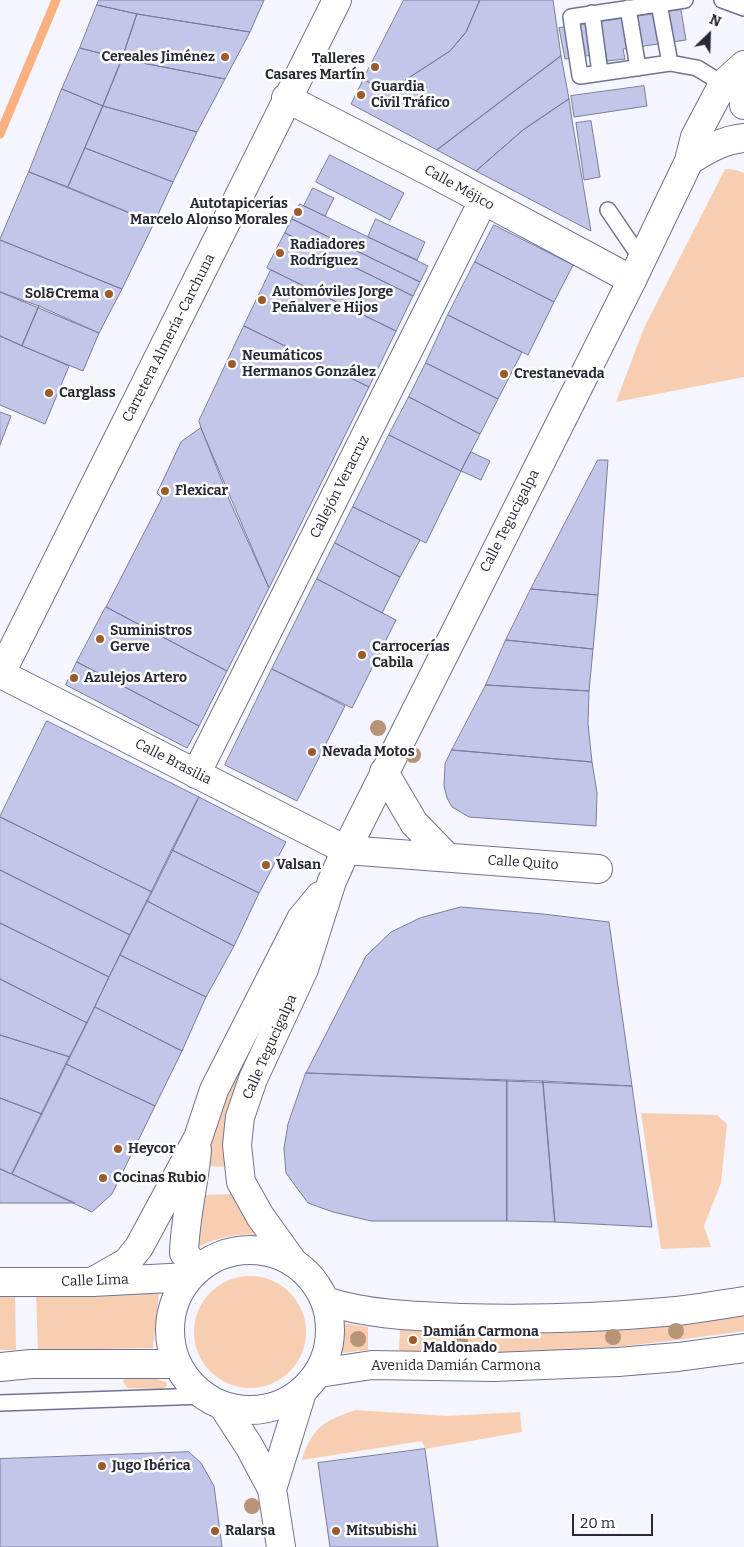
<!DOCTYPE html>
<html>
<head>
<meta charset="utf-8">
<style>
	body { margin:0 }
	#map { position:relative; width:744px; height:1547px; overflow:hidden; background:#f5f5fd; font-family:Bitter,serif }
	canvas { display:block }
	.north { position:absolute; left:684px; top:10px; width:50px; height:50px; -webkit-text-stroke:4px #fff; paint-order:stroke; rotate:24deg; font-size:14px; font-weight:700; line-height:20px; text-align:center; color:#282936 }
	.north::after { content:''; display:block; margin:auto; width:18px; height:22px; background:#282936; clip-path:polygon(50% 0,100% 100%,50% 72%,0 100%) }
	.scale { position:absolute; left:572px; top:1514px; width:81px; height:22px; box-sizing:border-box; border:2px solid #282936; border-top:0; padding-left:6px; font-size:15px; line-height:18px; white-space:nowrap; color:#282936; -webkit-text-stroke:4px #fff; paint-order:stroke }
</style>
</head>
<body>
<div id="map">
<canvas width="744" height="1547"></canvas>
<div class="north">N</div>
<div class="scale">20 m</div>
</div>
<script>
const g = document.querySelector('canvas').getContext('2d');
g.lineJoin = 'round';
function paint(path, color) { g.fillStyle = color; g.fill(path, 'evenodd'); }
function stroke(path, color, width, dash) { g.strokeStyle = color; g.lineWidth = width; g.lineCap = dash ? 'butt' : 'round'; g.setLineDash(dash || []); g.stroke(path); }
function label(font, color, halo, rows, align = 'center') {
  g.font = font + ' Bitter,serif'; g.lineWidth = 5; g.setLineDash([]); g.textBaseline = 'middle'; g.strokeStyle = halo; g.fillStyle = color; for (const [text, x, y, turn = 0] of rows) {
    g.save(); g.translate(x, y); g.rotate((+turn || 0) * Math.PI / 180); g.textAlign = isNaN(turn) ? turn : align; if (halo) g.strokeText(text, 0, 0); g.fillText(text, 0, 0); g.restore();
  }
}
const green = new Path2D(`
	M 725,169 L 736,170 L 744,173 L 744,377 L 616,402 L 644,328 Z
	M 243,1042 L 258,1049 L 228,1167 L 204,1166 L 209,1136 Z
	M 641,1113 L 717,1115 L 727,1124 L 721,1183 L 704,1226 L 711,1247 L 661,1249 Z
	M 236,1194 L 258,1235 C 234,1233 213,1239 192,1250 L 203,1195 Z
	M194 1332a56 56 0 1 1 112 0a56 56 0 1 1-112 0Z
	M 159,1291 L 153,1348 L 38,1350 L 36,1294 Z
	M 0,1294 L 15,1294 L 16,1350 L 0,1350 Z
	M 744,1316 L 744,1331 C 663,1343 580,1352 498,1353 C 465,1353 432,1352 399,1351 L 400,1329 L 468,1334 L 518,1334 L 604,1331 L 683,1324 Z
	M 342,1323 L 368,1327 L 368,1350 L 341,1353 L 344,1343 Z
	M 126,1375 L 154,1378 L 166,1382 L 167,1386 L 162,1389 L 128,1388 L 123,1382 Z
	M 355,1410 L 447,1416 L 520,1412 L 522,1432 L 425,1449 L 422,1441 L 302,1460 C 312,1427 324,1421 355,1410 Z`);
const stream = new Path2D(`
	M 0,134 L 56,0`);
const building = new Path2D(`
	M 99,0 L 264,0 L 250,32 L 137,14 L 97,5 Z
	M 404,0 L 480,0 L 466,32 L 450,51 L 390,90 L 363,80 Z
	M 480,0 L 553,0 L 561,56 L 437,150 L 351,104 L 363,80 L 390,90 L 450,51 L 466,32 Z
	M 97,5 L 137,14 L 122,59 L 80,48 Z
	M 681,10 L 686,40 L 623,49 L 625,59 L 607,61 L 606,53 L 565,59 L 559,28 Z
	M 137,14 L 250,32 L 225,79 L 122,59 Z
	M 80,48 L 122,59 L 103,106 L 62,89 Z
	M 561,56 L 569,99 L 523,130 L 476,171 L 437,150 Z
	M 122,59 L 225,79 L 197,132 L 103,106 Z
	M 644,86 L 647,106 L 574,117 L 571,96 Z
	M 62,89 L 103,106 L 68,187 L 29,172 Z
	M 569,99 L 572,120 L 591,231 L 476,171 L 523,130 Z
	M 103,106 L 197,132 L 173,182 L 85,148 Z
	M 591,121 L 600,177 L 584,180 L 576,123 Z
	M 85,148 L 173,182 L 154,223 L 68,187 Z
	M 330,155 L 404,193 L 390,220 L 316,182 Z
	M 29,172 L 154,223 L 122,289 L 0,240 Z
	M 313,188 L 334,198 L 325,216 L 304,206 Z
	M 300,204 L 428,266 L 420,282 L 292,219 Z
	M 292,219 L 420,282 L 413,296 L 285,233 Z
	M 376,219 L 425,242 L 417,260 L 368,237 Z
	M 494,225 L 573,265 L 554,302 L 475,262 Z
	M 285,233 L 413,296 L 396,331 L 267,268 Z
	M 0,240 L 122,289 L 99,333 L 0,292 Z
	M 475,262 L 554,302 L 528,355 L 448,315 Z
	M 271,270 L 396,331 L 369,387 L 244,326 Z
	M 0,292 L 39,306 L 22,346 L 0,336 Z
	M 39,306 L 99,333 L 83,371 L 22,346 Z
	M 448,315 L 522,352 L 498,399 L 426,363 Z
	M 244,326 L 369,387 L 269,588 L 201,428 L 199,421 Z
	M 0,336 L 69,366 L 45,424 L 0,405 Z
	M 426,363 L 498,399 L 480,434 L 409,397 Z
	M 409,397 L 480,434 L 461,471 L 389,435 Z
	M 0,412 L 11,416 L 0,445 Z
	M 201,428 L 231,504 L 269,588 L 227,671 L 106,607 L 162,498 L 157,493 L 181,442 Z
	M 389,435 L 461,471 L 426,543 L 353,507 Z
	M 471,452 L 490,461 L 481,480 L 461,471 Z
	M 598,460 L 608,460 L 598,595 L 531,589 Z
	M 353,507 L 420,540 L 400,577 L 335,543 Z
	M 335,543 L 400,577 L 382,613 L 317,579 Z
	M 317,579 L 396,620 L 352,708 L 272,669 Z
	M 531,589 L 598,595 L 593,649 L 506,640 Z
	M 106,607 L 227,671 L 199,726 L 77,662 Z
	M 506,640 L 593,649 L 589,691 L 486,685 Z
	M 77,662 L 199,726 L 187,748 L 66,685 Z
	M 272,669 L 345,706 L 297,801 L 225,765 Z
	M 486,685 L 589,691 L 588,724 L 592,762 L 452,750 Z
	M 47,721 L 199,797 L 152,892 L 0,817 Z
	M 452,750 L 592,762 L 597,793 L 596,826 L 469,817 L 452,807 L 447,798 L 444,786 L 445,764 Z
	M 199,797 L 286,842 L 259,893 L 172,850 Z
	M 0,817 L 152,892 L 130,935 L 0,870 Z
	M 172,850 L 259,893 L 234,946 L 147,901 Z
	M 0,870 L 130,935 L 109,977 L 0,923 Z
	M 147,901 L 234,946 L 206,997 L 120,955 Z
	M 461,907 L 543,914 L 609,922 L 632,1086 L 306,1073 L 366,956 L 391,932 L 420,918 Z
	M 0,923 L 109,977 L 87,1023 L 0,979 Z
	M 120,955 L 206,997 L 182,1051 L 95,1007 Z
	M 0,979 L 87,1023 L 70,1057 L 0,1035 Z
	M 95,1007 L 182,1051 L 155,1106 L 66,1064 Z
	M 0,1035 L 70,1057 L 42,1114 L 0,1098 Z
	M 66,1064 L 155,1106 L 112,1194 L 92,1212 L 12,1174 Z
	M 306,1073 L 507,1080 L 507,1221 L 371,1221 L 333,1212 L 308,1203 L 286,1173 L 284,1148 L 288,1124 Z
	M 507,1080 L 543,1081 L 555,1222 L 507,1221 Z
	M 543,1081 L 632,1086 L 652,1227 L 555,1222 Z
	M 0,1098 L 42,1114 L 12,1174 L 0,1169 Z
	M 0,1169 L 12,1174 L 75,1203 L 0,1203 Z
	M 425,1449 L 438,1547 L 330,1547 L 318,1463 Z
	M 189,1452 L 201,1463 L 214,1486 L 222,1547 L 0,1547 L 0,1459 Z`);
const service = new Path2D(`
	M 685,0 L 571,17 L 580,76 L 670,63 L 697,68 L 723,84
	M 722,0 L 744,8
	M 659,4 L 670,63
	M 628,8 L 638,68
	M 592,13 L 600,73
	M 608,210 L 642,260
	M 0,1403 L 204,1396`);
const minor = new Path2D(`
	M 286,98 L 438,176 L 632,280
	M 1,674 L 346,850 L 598,869
	M 0,675 L 337,0
	M 384,772 L 414,823 L 447,857
	M 196,774 L 483,201
	M 223,1406 L 249,1446 L 272,1489 L 281,1547
	M 272,1489 L 302,1392`);
const tertiary = new Path2D(`
	M 744,72 L 742,81 L 744,105
	M 689,161 C 706,150 723,140 744,138
	M 197,1150 C 194,1184 185,1218 184,1253 L 198,1269
	M 293,1262 L 260,1216 L 241,1182 L 237,1145 L 240,1117 L 253,1079 L 304,969 L 332,881 L 346,850 L 632,280 L 689,161 L 695,137 L 723,84 L 744,65
	M 92,1282 L 127,1262 L 139,1247 L 198,1138 L 214,1090 L 301,919 L 320,896`);
const secondary = new Path2D(`
	M170 1330a80 80 0 1 1 160 0a80 80 0 1 1-160 0Z
	M 0,1282 L 92,1282 L 189,1277
	M 325,1301 C 369,1315 415,1316 460,1318 C 529,1320 597,1318 665,1312 C 691,1310 718,1305 744,1301
	M 0,1367 L 31,1364 L 177,1364
	M 319,1373 L 372,1365 L 494,1367 L 618,1362 L 678,1357 L 744,1348`);
const trees = [
	[378,728],
	[413,755],
	[676,1331],
	[613,1337],
	[358,1339],
	[460,1341],
	[252,1506]
];
const markers = [
	[225,57,5,"#9e5b2a"],
	[375,67,5,"#9e5b2a"],
	[361,95,5,"#9e5b2a"],
	[298,212,5,"#9e5b2a"],
	[280,253,5,"#9e5b2a"],
	[109,294,5,"#9e5b2a"],
	[262,300,5,"#9e5b2a"],
	[232,364,5,"#9e5b2a"],
	[504,374,5,"#9e5b2a"],
	[49,393,5,"#9e5b2a"],
	[165,491,5,"#9e5b2a"],
	[100,639,5,"#9e5b2a"],
	[362,655,5,"#9e5b2a"],
	[74,678,5,"#9e5b2a"],
	[312,752,5,"#9e5b2a"],
	[266,865,5,"#9e5b2a"],
	[118,1149,5,"#9e5b2a"],
	[103,1178,5,"#9e5b2a"],
	[413,1340,5,"#9e5b2a"],
	[102,1466,5,"#9e5b2a"],
	[215,1531,5,"#9e5b2a"],
	[336,1531,5,"#9e5b2a"]
];
const poiNames = [
	["Cereales Jiménez",215,57,"right"],
	["Talleres",365,59,"right"],
	["Casares Martín",365,75,"right"],
	["Guardia",371,87],
	["Civil Tráfico",371,103],
	["Autotapicerías",288,204,"right"],
	["Marcelo Alonso Morales",288,220,"right"],
	["Radiadores",290,245],
	["Rodríguez",290,261],
	["Automóviles Jorge",272,292],
	["Peñalver e Hijos",272,308],
	["Sol&Crema",99,294,"right"],
	["Neumáticos",242,356],
	["Hermanos González",242,372],
	["Crestanevada",514,374],
	["Carglass",59,393],
	["Flexicar",175,491],
	["Suministros",110,631],
	["Gerve",110,647],
	["Carrocerías",372,647],
	["Cabila",372,663],
	["Azulejos Artero",84,678],
	["Nevada Motos",322,752],
	["Valsan",276,865],
	["Heycor",128,1149],
	["Cocinas Rubio",113,1178],
	["Damián Carmona",423,1332],
	["Maldonado",423,1348],
	["Jugo Ibérica",112,1466],
	["Ralarsa",225,1531],
	["Mitsubishi",346,1531]
];
const streetNames = [
	["Calle Méjico",459,188,29],
	["Carretera Almería-Carchuna",169,338,-63],
	["Callejón Veracruz",340,487,-63],
	["Calle Tegucigalpa",510,521,-63],
	["Calle Brasilia",173,762,27],
	["Calle Quito",523,863,4],
	["Calle Tegucigalpa",270,1047,-66],
	["Calle Lima",95,1281,-2],
	["Avenida Damián Carmona",456,1366]
];
paint(green, '#f8ceb3');
stroke(stream, '#fab080', 9);
paint(building, '#c2c6e9');
stroke(building, '#797c9c', 1);
stroke(service, '#707292', 18);
stroke(minor, '#707292', 30);
stroke(tertiary, '#707292', 30);
stroke(secondary, '#707292', 30);
stroke(service, '#fff', 15);
stroke(minor, '#fff', 28);
stroke(tertiary, '#fff', 28);
stroke(secondary, '#fff', 28);
g.fillStyle = '#b79377';
for (const [x, y] of trees) { g.beginPath(); g.arc(x, y, 8, 0, 2 * Math.PI); g.fill(); }
for (const [x, y, r, color] of markers) { const dot = new Path2D(); dot.arc(x, y, r, 0, 2 * Math.PI); g.fillStyle = color; g.fill(dot); stroke(dot, '#fff', 2); }
label('bold 14px', '#282936', '#fff', poiNames, 'left');
label('14px', '#282936', '#fff', streetNames);
</script>
</body>
</html>
